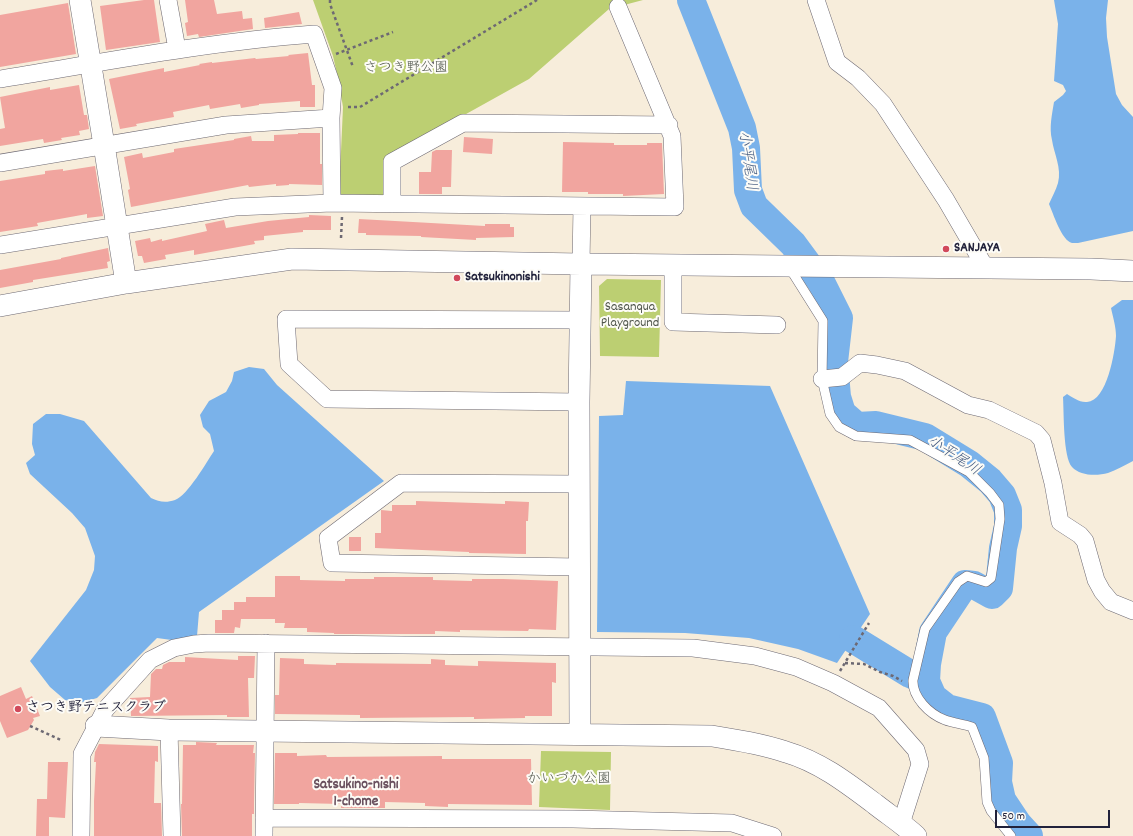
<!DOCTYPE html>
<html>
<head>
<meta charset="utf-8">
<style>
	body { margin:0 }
	#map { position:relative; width:1133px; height:836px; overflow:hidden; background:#f7eddb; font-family:Dekko,sans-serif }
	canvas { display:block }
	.scale { position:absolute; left:995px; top:810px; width:115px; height:18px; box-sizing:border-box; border:2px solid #22223b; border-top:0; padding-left:5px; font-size:12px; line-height:14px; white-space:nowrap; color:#22223b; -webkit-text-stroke:3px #fdfcf7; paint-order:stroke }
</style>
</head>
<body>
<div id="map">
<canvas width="1133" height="836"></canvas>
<div class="scale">50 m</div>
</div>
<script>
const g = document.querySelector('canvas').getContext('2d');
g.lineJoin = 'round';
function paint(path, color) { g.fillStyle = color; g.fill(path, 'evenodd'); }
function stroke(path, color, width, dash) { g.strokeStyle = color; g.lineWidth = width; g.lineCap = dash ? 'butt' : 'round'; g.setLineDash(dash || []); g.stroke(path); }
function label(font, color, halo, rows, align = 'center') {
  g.font = font + ' Dekko,"Klee One",sans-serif'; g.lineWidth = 4; g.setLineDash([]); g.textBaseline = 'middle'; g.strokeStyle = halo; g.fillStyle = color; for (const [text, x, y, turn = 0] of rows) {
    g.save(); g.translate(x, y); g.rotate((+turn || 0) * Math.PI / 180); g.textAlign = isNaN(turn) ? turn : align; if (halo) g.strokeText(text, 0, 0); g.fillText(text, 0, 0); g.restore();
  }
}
const green = new Path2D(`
	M 313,0 L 643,0 L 609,9 L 529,79 L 387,158 L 383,198 L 339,196 L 343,107 L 339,83 L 333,56 Z
	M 607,279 L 661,280 L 659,357 L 600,356 L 599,286 Z
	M 541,751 L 611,752 L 610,810 L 539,807 Z`);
const water = new Path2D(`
	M 1054,0 L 1108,0 L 1106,18 L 1107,37 L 1116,94 L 1122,105 L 1133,117 L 1133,231 L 1078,243 C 1076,243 1074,243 1072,243 C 1062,241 1053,213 1049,204 C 1052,197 1056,190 1058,183 C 1062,168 1054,154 1052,140 C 1049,127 1052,115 1054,102 L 1063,95 L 1066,91 L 1063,85 L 1054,81 L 1058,24 Z
	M 1122,300 L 1133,300 L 1133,461 C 1125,465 1116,470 1108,473 C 1097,476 1080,476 1072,467 C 1063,457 1064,413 1063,397 L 1067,394 C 1072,397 1080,403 1087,402 C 1107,401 1115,352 1116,336 C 1116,327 1113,317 1111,308 Z
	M 249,367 L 264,369 L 277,385 L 384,481 L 199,612 L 197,636 L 179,641 L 157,638 L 97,698 L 80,703 L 65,700 L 50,687 L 30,661 L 86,590 L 94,570 L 95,556 L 85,528 L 72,513 L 30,474 L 26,463 L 35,455 L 32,444 L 33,424 L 46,414 L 60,414 L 84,421 L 151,498 C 159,502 166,503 175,500 C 188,495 206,463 214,451 L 210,434 L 203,427 L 200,415 L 209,401 L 226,392 L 232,381 L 234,372 Z
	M 626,381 L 770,386 L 870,614 L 837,663 L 798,649 L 749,638 L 685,633 L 597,632 L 599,416 L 623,415 Z`);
const river = new Path2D(`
	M 691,0 L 742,128 L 746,148 L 748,190 L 754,206 L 793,244 L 821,282 L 839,318 L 834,362 L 837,397 L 842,413 L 857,426 L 876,425 L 925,437 L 969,464 L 990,481 L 1002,495 L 1008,510 L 1008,526 L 1003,548 L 999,588 L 992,595 L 974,585 L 965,584 L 933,632 L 927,664 L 926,681 L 933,697 L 947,708 L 982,717 L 999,763 L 998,782 L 1002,800 L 1018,824 L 1029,836
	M 853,639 L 910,674 L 926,681`);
const building = new Path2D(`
	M 144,0 L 154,0 L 160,42 L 106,50 L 100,6 Z
	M 185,0 L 214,0 L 217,14 L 242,11 L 243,19 L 252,18 L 253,29 L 199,37 L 198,34 L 187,36 L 185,23 L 188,22 Z
	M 68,3 L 76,54 L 0,67 L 0,15 Z
	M 299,12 L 302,24 L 265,28 L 264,18 Z
	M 308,53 L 312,85 L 315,85 L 315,107 L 300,107 L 300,101 L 259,104 L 259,105 L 241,108 L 240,104 L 210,109 L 209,105 L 173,112 L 174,117 L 136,124 L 137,126 L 120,129 L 109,79 L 164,68 L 164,72 L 200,65 L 199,64 L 212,62 L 212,63 L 255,58 L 256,59 L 289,56 L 288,55 Z
	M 79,85 L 84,115 L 87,115 L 89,129 L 79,131 L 80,135 L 61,138 L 62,140 L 44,143 L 43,139 L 0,146 L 0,129 L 5,128 L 0,97 L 50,87 L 50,90 Z
	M 298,133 L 320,133 L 320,164 L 322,164 L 322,185 L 289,184 L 289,185 L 276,186 L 276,184 L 249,187 L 248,185 L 131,207 L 128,190 L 130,189 L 124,157 L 142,153 L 143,158 L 174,152 L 174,149 L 234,140 L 234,139 L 251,136 L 252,141 L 274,141 L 274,135 L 298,134 Z
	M 464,137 L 493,139 L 492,154 L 463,152 Z
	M 563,142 L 614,143 L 614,145 L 647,145 L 647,143 L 662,143 L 664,194 L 623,196 L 623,194 L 588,194 L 588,192 L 562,192 Z
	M 436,150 L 452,150 L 451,187 L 442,187 L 442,194 L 419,194 L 419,172 L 431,172 L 432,152 Z
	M 95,166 L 103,216 L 87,218 L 87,214 L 37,223 L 38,226 L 0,232 L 0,181 L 45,174 L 45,171 L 63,169 L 63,171 Z
	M 309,215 L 331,216 L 331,230 L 303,230 L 303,232 L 264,236 L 264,240 L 254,241 L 255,244 L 194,255 L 194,250 L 165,255 L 166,259 L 144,263 L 142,256 L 138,256 L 135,241 L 150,238 L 151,242 L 162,239 L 162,241 L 207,231 L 205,224 L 224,220 L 226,228 L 268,221 L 309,217 Z
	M 359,219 L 485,226 L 485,224 L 510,224 L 510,227 L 514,227 L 514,237 L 476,238 L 476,240 L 421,237 L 421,236 L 366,235 L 366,233 L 358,233 Z
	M 108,248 L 110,261 L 107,262 L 108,268 L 33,280 L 33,282 L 0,288 L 0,270 L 61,259 L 61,258 Z
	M 416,501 L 505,504 L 505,501 L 529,502 L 528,521 L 526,521 L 526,554 L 469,553 L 469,552 L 375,548 L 375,533 L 381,533 L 381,510 L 392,511 L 392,505 L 416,505 Z
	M 349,537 L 361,537 L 361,551 L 349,551 Z
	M 275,576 L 300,576 L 300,580 L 345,581 L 345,579 L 374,579 L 374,577 L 433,577 L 433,580 L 472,581 L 472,579 L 503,579 L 558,581 L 556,630 L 529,629 L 528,631 L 460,630 L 460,632 L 435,631 L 435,634 L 334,634 L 334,633 L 307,632 L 307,628 L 284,628 L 285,623 L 275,623 L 275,619 L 241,619 L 240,628 L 235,627 L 234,633 L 215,633 L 215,620 L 222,620 L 222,610 L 234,610 L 234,602 L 246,602 L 246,597 L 275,597 Z
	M 238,656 L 255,656 L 254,678 L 248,678 L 249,717 L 227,717 L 227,715 L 131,716 L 130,698 L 150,697 L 151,674 L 156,669 L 162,669 L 163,665 L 169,662 L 185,662 L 185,657 L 238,660 Z
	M 280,658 L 304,659 L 304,664 L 336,665 L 336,663 L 431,664 L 431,659 L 445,660 L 445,665 L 478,666 L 478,661 L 556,663 L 556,683 L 552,682 L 552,716 L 525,716 L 525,718 L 474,719 L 474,717 L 360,718 L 360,715 L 275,714 L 275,695 L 279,695 Z
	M 21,687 L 26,699 L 32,696 L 40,716 L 33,718 L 34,720 L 28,730 L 7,738 L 0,721 L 0,696 Z
	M 196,742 L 217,743 L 216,745 L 254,745 L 253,753 L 255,753 L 254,803 L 254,814 L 252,814 L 252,836 L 182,836 L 181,804 L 182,804 L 183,745 L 196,745 Z
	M 99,744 L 158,746 L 158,762 L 155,761 L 154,803 L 161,803 L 162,836 L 94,836 L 94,801 L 96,762 L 94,762 L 95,752 Z
	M 275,753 L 297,753 L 297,756 L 326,755 L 327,757 L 442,756 L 442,759 L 531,759 L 532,805 L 448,804 L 448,807 L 425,806 L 425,803 L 385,802 L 385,808 L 341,808 L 341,804 L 299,803 L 299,804 L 274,804 Z
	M 48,762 L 68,762 L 65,818 L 49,817 L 49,836 L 36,836 L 37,799 L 47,799 Z`);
const path = new Path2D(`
	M 330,0 L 330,4 L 353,67
	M 336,54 L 393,32
	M 348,107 L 360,107 L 537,0
	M 341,238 L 342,217
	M 845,663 L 864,664 L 880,672 L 893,676 L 902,681
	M 840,671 L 869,623
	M 30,726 L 61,740`);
const service = new Path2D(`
	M 789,267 L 823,321 L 822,379 L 830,414 L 839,427 L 856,436 L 910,440 L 969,472 L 990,493 L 999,505 L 1000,519 L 991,578 L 986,582 L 967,576 L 958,582 L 925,629 L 913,680 C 912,697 929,714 945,720 C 953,723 963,724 972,727 L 984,758 L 987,802 L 991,811 L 1011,836`);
const minor = new Path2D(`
	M 168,0 L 177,49
	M 816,0 L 837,62 L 858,78 L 883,104 L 946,200 L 985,267
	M 0,79 C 104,62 208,42 314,34 L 333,88 L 331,118 L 332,203
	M 0,163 L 226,125 L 331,118
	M 392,204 L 392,162 L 463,123 L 669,125
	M 0,245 L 235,207 L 332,203 L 675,207 L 672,136 L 618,7
	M 581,264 L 582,206
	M 673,265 L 673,322 L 777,325
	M 822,379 L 842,377 L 860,363 L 877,365 L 905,371 L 968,405 L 989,410 L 1036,433 L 1042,440 L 1053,483 L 1060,522 L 1080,535 L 1085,541 L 1096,580 L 1102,591 L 1111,602 L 1133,611
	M 579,402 L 327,399 L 289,364 L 286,319 L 580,320
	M 579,484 L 401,483 L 328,538 L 332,563 L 579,567
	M 169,730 L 172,836
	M 264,818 L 573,819 L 732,823 L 773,836
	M 81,836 L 82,754 L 105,710 L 150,660 L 174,648 L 194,644 L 209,643 L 693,648 L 755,656 L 796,667 L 833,683 L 879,708 L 916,750 L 920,764 L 901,824
	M 264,836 L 266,643`);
const tertiary = new Path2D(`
	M 80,0 L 104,145 L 126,283
	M 0,306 L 126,283 L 292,259 L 581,264 L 1091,269 L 1133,271
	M 96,726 L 169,730 L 712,736 C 737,740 762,744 786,752 C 820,762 847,783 875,804 C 889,815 903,824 916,836
	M 580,734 L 579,402 L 581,264`);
const markers = [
	[946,249,4,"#d1495b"],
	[457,278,4,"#d1495b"],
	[18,709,4,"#d1495b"]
];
const parkNames = [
	["さつき野公園",406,69],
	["Sasanqua",630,308],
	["Playground",630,324],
	["かいづか公園",569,780]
];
const poiNames = [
	["SANJAYA",954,249],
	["Satsukinonishi",465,278],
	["さつき野テニスクラブ",26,709]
];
const waterNames = [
	["小平尾川",746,161,82],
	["小平尾川",953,457,34]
];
const neighbourhoodNames = [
	["Satsukino-nishi",356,786],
	["1-chome",356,803]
];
paint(green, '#bccf72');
paint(water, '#7ab2ea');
stroke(river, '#7ab2ea', 28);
paint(building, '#f1a59f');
stroke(service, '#6d6973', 10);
stroke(minor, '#6d6973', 18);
stroke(tertiary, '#6d6973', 22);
stroke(path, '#6d6973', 2.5, [3, 3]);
stroke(service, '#fff', 9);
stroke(minor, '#fff', 17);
stroke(tertiary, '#fff', 21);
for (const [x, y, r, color] of markers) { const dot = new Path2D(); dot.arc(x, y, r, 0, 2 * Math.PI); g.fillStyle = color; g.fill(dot); stroke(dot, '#fdfcf7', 1.5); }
label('14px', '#50564c', '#fdfcf7', parkNames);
label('bold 14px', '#22223b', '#fdfcf7', poiNames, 'left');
label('italic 15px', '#455c81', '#fdfcf7', waterNames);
label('bold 15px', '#6a505e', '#fdfcf7', neighbourhoodNames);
</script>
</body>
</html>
